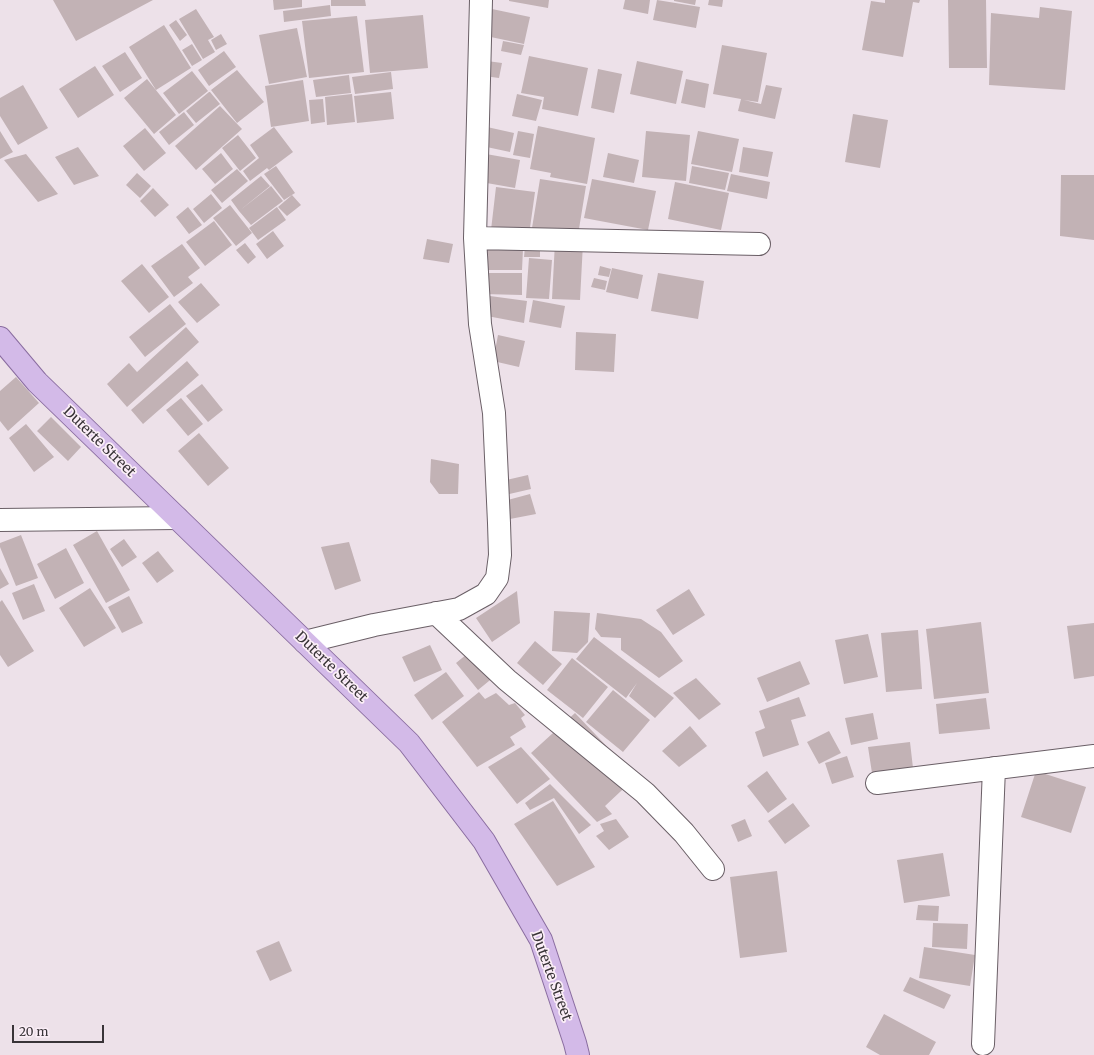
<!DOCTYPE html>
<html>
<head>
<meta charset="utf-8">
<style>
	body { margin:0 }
	#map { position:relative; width:1094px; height:1055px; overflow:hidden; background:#ede1e9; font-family:Merriweather,serif }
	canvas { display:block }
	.scale { position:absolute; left:12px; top:1025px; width:92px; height:18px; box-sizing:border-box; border:2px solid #393438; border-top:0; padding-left:5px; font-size:12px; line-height:14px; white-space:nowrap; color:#393438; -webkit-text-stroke:3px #fbeef7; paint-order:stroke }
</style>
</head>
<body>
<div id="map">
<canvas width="1094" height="1055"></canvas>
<div class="scale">20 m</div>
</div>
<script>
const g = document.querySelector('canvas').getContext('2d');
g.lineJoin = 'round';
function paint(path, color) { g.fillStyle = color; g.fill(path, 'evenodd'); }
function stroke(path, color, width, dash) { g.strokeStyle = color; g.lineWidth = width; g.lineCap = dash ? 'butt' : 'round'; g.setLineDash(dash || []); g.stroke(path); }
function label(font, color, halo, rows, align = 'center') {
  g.font = font + ' Merriweather,serif'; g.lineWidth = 3.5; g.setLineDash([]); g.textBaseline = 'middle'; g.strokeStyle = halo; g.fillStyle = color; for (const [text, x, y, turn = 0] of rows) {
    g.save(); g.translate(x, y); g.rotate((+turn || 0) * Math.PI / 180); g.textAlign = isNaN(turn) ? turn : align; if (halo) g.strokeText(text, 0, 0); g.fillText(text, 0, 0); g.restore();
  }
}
const building = new Path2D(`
	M 53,0 L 153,0 L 76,41 Z
	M 273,0 L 302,0 L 302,7 L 274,10 Z
	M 331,0 L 365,0 L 366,6 L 331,6 Z
	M 509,0 L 549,0 L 548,8 L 509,1 Z
	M 625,0 L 650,0 L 648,14 L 623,9 Z
	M 657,0 L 700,7 L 696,28 L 653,20 Z
	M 674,0 L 696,0 L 695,5 L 674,1 Z
	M 709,0 L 723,0 L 722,7 L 708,5 Z
	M 885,0 L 920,0 L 919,3 L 913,2 L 903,57 L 862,50 L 871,1 L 885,3 Z
	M 948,0 L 986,0 L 987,68 L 949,68 Z
	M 330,5 L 331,16 L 284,22 L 283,11 Z
	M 1040,7 L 1072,11 L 1065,90 L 989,85 L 991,13 L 1039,18 Z
	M 196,9 L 214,37 L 208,40 L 215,52 L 203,59 L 179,19 Z
	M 492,9 L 530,17 L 524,44 L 486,36 Z
	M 423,15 L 428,68 L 370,73 L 365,20 Z
	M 357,16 L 364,72 L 309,78 L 302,21 Z
	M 176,20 L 187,35 L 180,41 L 169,25 Z
	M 164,25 L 191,68 L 156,90 L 129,47 Z
	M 297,28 L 307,77 L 269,84 L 259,35 Z
	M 221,34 L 227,44 L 216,50 L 211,40 Z
	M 503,41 L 524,45 L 521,55 L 501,51 Z
	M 192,44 L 202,60 L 192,66 L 182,50 Z
	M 722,45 L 767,53 L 758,102 L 744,100 L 761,104 L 766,85 L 782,88 L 775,119 L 738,111 L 741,99 L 713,94 Z
	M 224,51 L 236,67 L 209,86 L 198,70 Z
	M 125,52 L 142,78 L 120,92 L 102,66 Z
	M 529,56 L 588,68 L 578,116 L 542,109 L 544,97 L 521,93 Z
	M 487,61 L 502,63 L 499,78 L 484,76 Z
	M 637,61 L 683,71 L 676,104 L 630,94 Z
	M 95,66 L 114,95 L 78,118 L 59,89 Z
	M 598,69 L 622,74 L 614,113 L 591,108 Z
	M 237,70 L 264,102 L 237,123 L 211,90 Z
	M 192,71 L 208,91 L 179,114 L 163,93 Z
	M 391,72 L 393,89 L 355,94 L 352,77 Z
	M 349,75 L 351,93 L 316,97 L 313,80 Z
	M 147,79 L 176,115 L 154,134 L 124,98 Z
	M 686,79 L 709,84 L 705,108 L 681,103 Z
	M 303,80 L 309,121 L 271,127 L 265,86 Z
	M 23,85 L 48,128 L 18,145 L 0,116 L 0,98 Z
	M 209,92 L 210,92 L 220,104 L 196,123 L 186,111 Z
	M 391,92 L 394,119 L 357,123 L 354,96 Z
	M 352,94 L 355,122 L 327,125 L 325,97 Z
	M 517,94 L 542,100 L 536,121 L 512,116 Z
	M 323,99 L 325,122 L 311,124 L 309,100 Z
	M 220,106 L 242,129 L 196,170 L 175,146 Z
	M 184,112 L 194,125 L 169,145 L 159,132 Z
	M 853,114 L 888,120 L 880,168 L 845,162 Z
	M 538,126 L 595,138 L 587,184 L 550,177 L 551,173 L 530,169 Z
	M 274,127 L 293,152 L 269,170 L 267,168 L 250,181 L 243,171 L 259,158 L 250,145 Z
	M 487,127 L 514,133 L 510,152 L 482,146 Z
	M 145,128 L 166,153 L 144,171 L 123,146 Z
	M 0,131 L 13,152 L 0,159 Z
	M 518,131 L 534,134 L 530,158 L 513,155 Z
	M 646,131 L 690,135 L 686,181 L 642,177 Z
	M 698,131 L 739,139 L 732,172 L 691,164 Z
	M 238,135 L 256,158 L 240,171 L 222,148 Z
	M 78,147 L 99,176 L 74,185 L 55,157 Z
	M 743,147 L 773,152 L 768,177 L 739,172 Z
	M 221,153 L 233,169 L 215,184 L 202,169 Z
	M 608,153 L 639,160 L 634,183 L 603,177 Z
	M 26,154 L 58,194 L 38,202 L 4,160 Z
	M 486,154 L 520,160 L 515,188 L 481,182 Z
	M 276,166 L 295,193 L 284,200 L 264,174 Z
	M 692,166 L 729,173 L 725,190 L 689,183 Z
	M 237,169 L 248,181 L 222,203 L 211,190 Z
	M 137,173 L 151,186 L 140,198 L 126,185 Z
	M 731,174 L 770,182 L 767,199 L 727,191 Z
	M 1061,175 L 1094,175 L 1094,240 L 1060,236 Z
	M 261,176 L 270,186 L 239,211 L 231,200 Z
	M 540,179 L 586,186 L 578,235 L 532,228 Z
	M 592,179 L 656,191 L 648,230 L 584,218 Z
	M 675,182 L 729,193 L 721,230 L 668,219 Z
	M 271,186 L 283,201 L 251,225 L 239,211 Z
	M 496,187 L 535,192 L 529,235 L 491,230 Z
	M 153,188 L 169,205 L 155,217 L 140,201 Z
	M 211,194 L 222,208 L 204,223 L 193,209 Z
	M 292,195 L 301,205 L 287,216 L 278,207 Z
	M 230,205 L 252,233 L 236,246 L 213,218 Z
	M 188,207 L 202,225 L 189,234 L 176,217 Z
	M 277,207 L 286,220 L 258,240 L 249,228 Z
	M 214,221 L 232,245 L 205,266 L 186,242 Z
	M 273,231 L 284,246 L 267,259 L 256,244 Z
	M 427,239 L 453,244 L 449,263 L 423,259 Z
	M 555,242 L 583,243 L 580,300 L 552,299 Z
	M 245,243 L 256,257 L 248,264 L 236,250 Z
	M 182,244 L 200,268 L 188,277 L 193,283 L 174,297 L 151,266 Z
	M 525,247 L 540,248 L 540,257 L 524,257 Z
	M 486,248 L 523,249 L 522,270 L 485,270 Z
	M 529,258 L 552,260 L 549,299 L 526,298 Z
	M 142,264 L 169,297 L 149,313 L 121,281 Z
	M 600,266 L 611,269 L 609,277 L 598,275 Z
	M 612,268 L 643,275 L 638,299 L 606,292 Z
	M 483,273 L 522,273 L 522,295 L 483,294 Z
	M 658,273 L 704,281 L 698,319 L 651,311 Z
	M 594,278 L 607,281 L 605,290 L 591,287 Z
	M 201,283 L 220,305 L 197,323 L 178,302 Z
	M 490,296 L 527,301 L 524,323 L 487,316 Z
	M 533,300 L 565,306 L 561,328 L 529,322 Z
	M 170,304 L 186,324 L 145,357 L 129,337 Z
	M 186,327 L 199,342 L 127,407 L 107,384 L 129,363 L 137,372 Z
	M 576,332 L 616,334 L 614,372 L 575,370 Z
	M 498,335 L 525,341 L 519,367 L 493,361 Z
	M 187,361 L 199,375 L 143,424 L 131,410 Z
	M 16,377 L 39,403 L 8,431 L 0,421 L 0,391 Z
	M 202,384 L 223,410 L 208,422 L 186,396 Z
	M 181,398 L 203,424 L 188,436 L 166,410 Z
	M 51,417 L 81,447 L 68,461 L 37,431 Z
	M 26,424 L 54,457 L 34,472 L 9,438 Z
	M 199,433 L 229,468 L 208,486 L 178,451 Z
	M 431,459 L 459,464 L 458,494 L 439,494 L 430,482 Z
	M 528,475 L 531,489 L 505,495 L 502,481 Z
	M 530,494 L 536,514 L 510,519 L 504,501 Z
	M 97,531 L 130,590 L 106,603 L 73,545 Z
	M 21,535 L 38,578 L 16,586 L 0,547 L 0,543 Z
	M 124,539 L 137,557 L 122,567 L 110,549 Z
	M 349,542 L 361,581 L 335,590 L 321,547 Z
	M 66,548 L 84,583 L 55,599 L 37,564 Z
	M 158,551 L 174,571 L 157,583 L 142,563 Z
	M 0,568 L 9,584 L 0,589 Z
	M 34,584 L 45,611 L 23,620 L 12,593 Z
	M 90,588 L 116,628 L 84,647 L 59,608 Z
	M 689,589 L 705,615 L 673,635 L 656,610 Z
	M 517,591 L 520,623 L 492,642 L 476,618 Z
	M 129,596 L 143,623 L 122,633 L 108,607 Z
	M 2,600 L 34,651 L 8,667 L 0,655 L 0,602 Z
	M 554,611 L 590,613 L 588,642 L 577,653 L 552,651 Z
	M 597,613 L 641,619 L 661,632 L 683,661 L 659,678 L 621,650 L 621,638 L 601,637 L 595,629 Z
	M 981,622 L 989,693 L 934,699 L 926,629 Z
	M 1094,623 L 1094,676 L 1074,679 L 1067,626 Z
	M 918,630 L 922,689 L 886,692 L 881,633 Z
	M 868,634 L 878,677 L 844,684 L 835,640 Z
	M 594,637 L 674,698 L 655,718 L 629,696 L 637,683 L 626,698 L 576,659 Z
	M 483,641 L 506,667 L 478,690 L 456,663 Z
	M 535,641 L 562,664 L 543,685 L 517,663 Z
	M 430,645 L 442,670 L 414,682 L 402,657 Z
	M 572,658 L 608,687 L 583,718 L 547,690 Z
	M 800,661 L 810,684 L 767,702 L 757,678 Z
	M 446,672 L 464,696 L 432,720 L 414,695 Z
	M 696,678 L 721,704 L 699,720 L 673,693 Z
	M 613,690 L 650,720 L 623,752 L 586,722 Z
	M 479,692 L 485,699 L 496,693 L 509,705 L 515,703 L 525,715 L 521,718 L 526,727 L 510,737 L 515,745 L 477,767 L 442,722 Z
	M 799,697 L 806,716 L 791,720 L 799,745 L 763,757 L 755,732 L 765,728 L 759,711 Z
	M 986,698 L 990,729 L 939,734 L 936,704 Z
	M 575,713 L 636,777 L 605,806 L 612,814 L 597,822 L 531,753 Z
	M 873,713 L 878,739 L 851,745 L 845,718 Z
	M 690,726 L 707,746 L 679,767 L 662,751 Z
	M 829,731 L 841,753 L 819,764 L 807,742 Z
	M 910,742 L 913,768 L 872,773 L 868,747 Z
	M 521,747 L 550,779 L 517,804 L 488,767 Z
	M 847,756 L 854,777 L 832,784 L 825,763 Z
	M 767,771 L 787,799 L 768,813 L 747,786 Z
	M 1036,771 L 1086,787 L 1071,833 L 1021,817 Z
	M 550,784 L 591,825 L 579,834 L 554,798 L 530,810 L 525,803 Z
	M 553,801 L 595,867 L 557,886 L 514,824 Z
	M 793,803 L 810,826 L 785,844 L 768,821 Z
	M 616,819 L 629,837 L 609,850 L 596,836 L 604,831 L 600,824 Z
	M 745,819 L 752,836 L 738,842 L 731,825 Z
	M 943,853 L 950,896 L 904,903 L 897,860 Z
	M 777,871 L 787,952 L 740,958 L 730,877 Z
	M 918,905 L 939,906 L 938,921 L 916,920 Z
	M 933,923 L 968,924 L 967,949 L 932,947 Z
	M 279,941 L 292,971 L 270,981 L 256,951 Z
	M 924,947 L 975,955 L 970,986 L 919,978 Z
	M 910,977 L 951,995 L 944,1009 L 903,991 Z
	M 884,1014 L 936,1042 L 929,1055 L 880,1055 L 866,1047 Z`);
const minor = new Path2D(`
	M 475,238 L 759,244
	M 0,520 L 177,518
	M 436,613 L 507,680 L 645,793 L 684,833 L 713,869
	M 305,642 L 374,625 L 459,609 L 486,594 L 497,578 L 500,555 L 499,523 L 494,413 L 480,324 L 475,238 L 481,0
	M 877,783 L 1094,756
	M 983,1044 L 994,768`);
const major = new Path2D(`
	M 0,338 L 37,382 L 409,743 L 484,841 L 541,940 L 575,1043 L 578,1055`);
const streetNames = [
	["Duterte Street",99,442,44],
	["Duterte Street",331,667,44],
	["Duterte Street",551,976,70]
];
paint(building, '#c2b2b5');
stroke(minor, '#6a5f66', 24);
stroke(major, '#8a6da0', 24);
stroke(minor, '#fff', 22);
stroke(major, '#d3bae8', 22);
label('14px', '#393438', '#fbeef7', streetNames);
</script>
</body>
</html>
